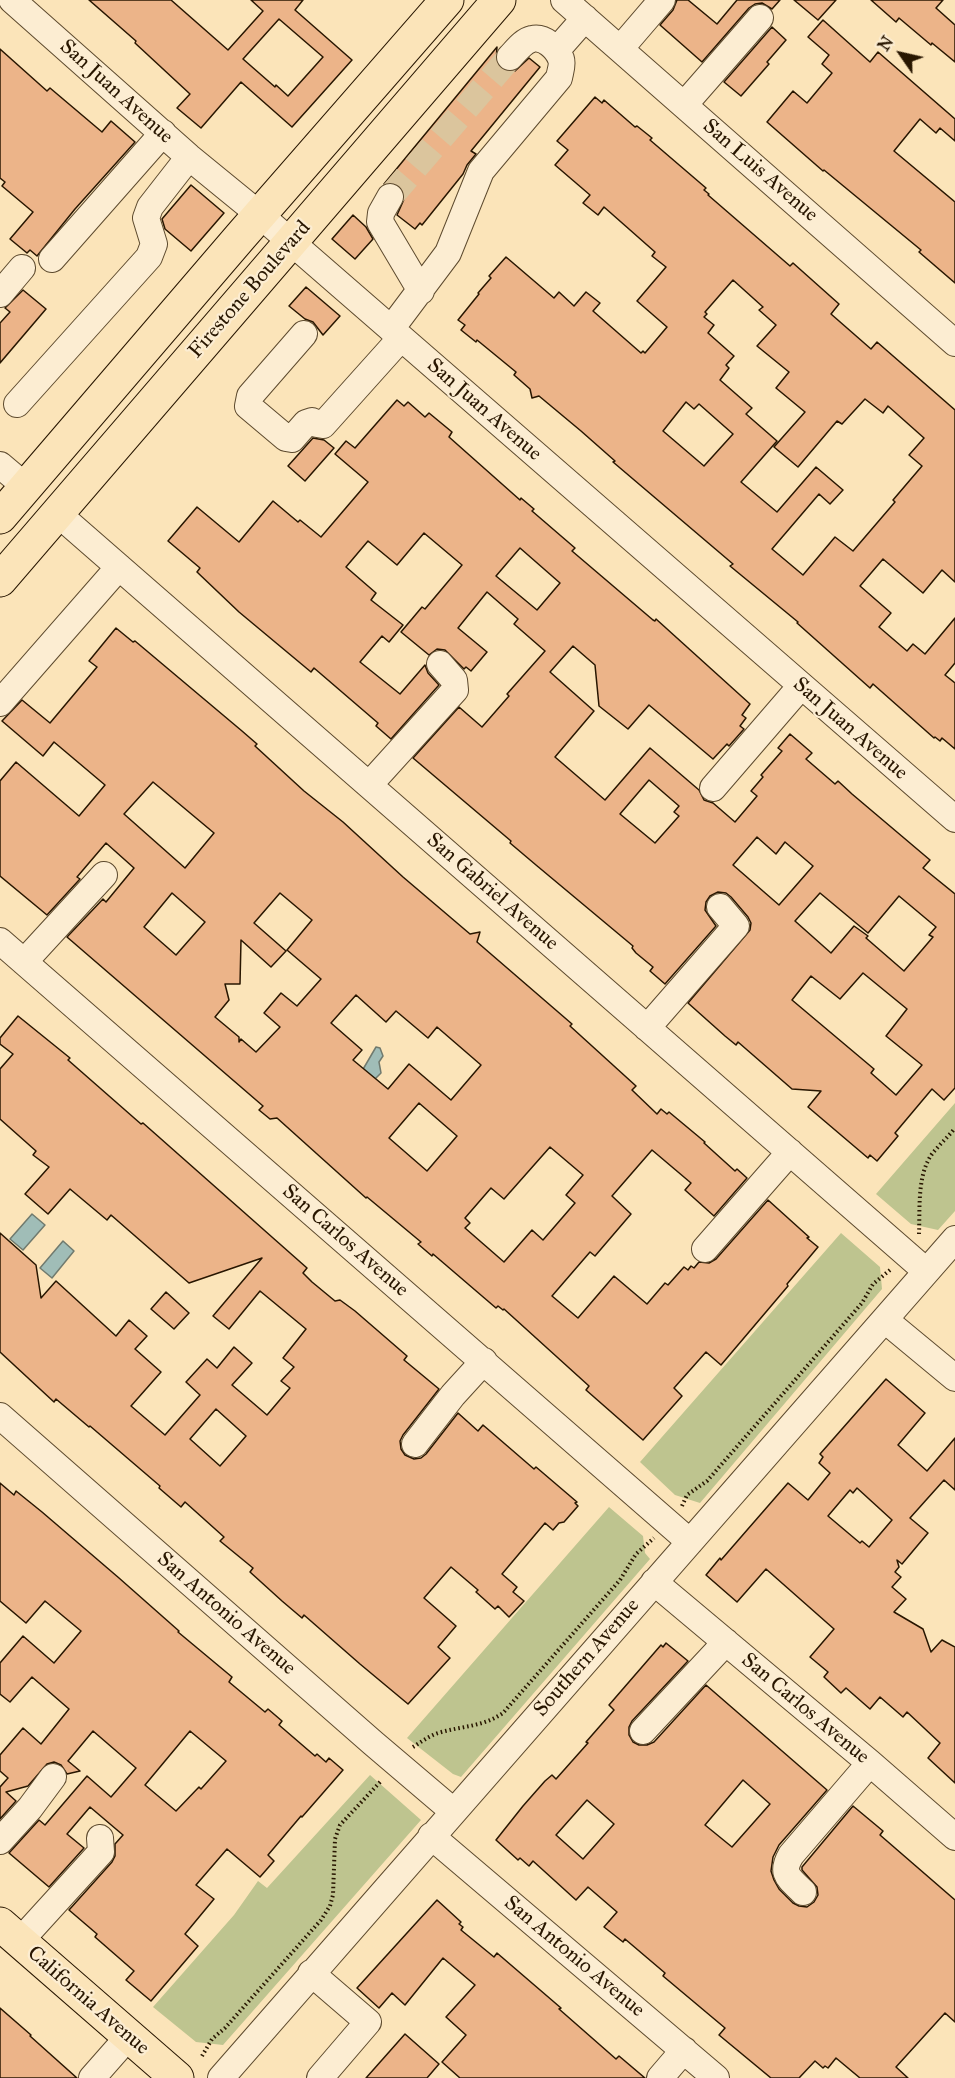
<!DOCTYPE html>
<html>
<head>
<meta charset="utf-8">
<style>
	body { margin:0 }
	#map { position:relative; width:955px; height:2078px; overflow:hidden; background:#fbe4b9; font-family:"IM FELL Great Primer",serif }
	canvas { display:block }
	.north { position:absolute; left:871px; top:24px; width:60px; height:60px; -webkit-text-stroke:4px #fcedd2; paint-order:stroke; rotate:304deg; font-size:16px; font-weight:700; line-height:24px; text-align:center; color:#281600 }
	.north::after { content:''; display:block; margin:auto; width:21px; height:27px; background:#281600; clip-path:polygon(50% 0,100% 100%,50% 72%,0 100%) }
</style>
</head>
<body>
<div id="map">
<canvas width="955" height="2078"></canvas>
<div class="north">N</div>
</div>
<script>
const g = document.querySelector('canvas').getContext('2d');
g.lineJoin = 'round';
function paint(path, color) { g.fillStyle = color; g.fill(path, 'evenodd'); }
function stroke(path, color, width, dash) { g.strokeStyle = color; g.lineWidth = width; g.lineCap = dash ? 'butt' : 'round'; g.setLineDash(dash || []); g.stroke(path); }
function label(font, color, halo, rows, align = 'center') {
  g.font = font + ' "IM FELL Great Primer",serif'; g.lineWidth = 4.5; g.setLineDash([]); g.textBaseline = 'middle'; g.strokeStyle = halo; g.fillStyle = color; for (const [text, x, y, turn = 0] of rows) {
    g.save(); g.translate(x, y); g.rotate((+turn || 0) * Math.PI / 180); g.textAlign = isNaN(turn) ? turn : align; if (halo) g.strokeText(text, 0, 0); g.fillText(text, 0, 0); g.restore();
  }
}
const green = new Path2D(`
	M 955,1103 L 955,1211 L 938,1230 L 911,1224 L 876,1194 Z
	M 841,1233 L 880,1267 L 882,1289 L 700,1503 L 675,1495 L 640,1462 Z
	M 609,1507 L 643,1536 L 645,1553 L 650,1559 L 461,1777 L 453,1774 L 407,1738 Z
	M 370,1775 L 421,1820 L 223,2045 L 196,2042 L 153,2007 L 234,1915 L 258,1881 L 267,1888 Z`);
const water = new Path2D(`
	M 376,1047 L 380,1048 L 383,1056 L 379,1062 L 381,1073 L 375,1079 L 362,1071 Z
	M 32,1214 L 45,1225 L 23,1250 L 10,1239 Z
	M 63,1241 L 74,1251 L 52,1278 L 40,1268 Z`);
const building = new Path2D(`
	M 89,0 L 171,0 L 228,50 L 263,11 L 251,0 L 303,0 L 295,10 L 352,60 L 292,127 L 241,82 L 201,128 L 177,108 L 190,94 L 135,43 L 136,41 ZM 279,19 L 323,57 L 288,96 L 276,85 L 275,87 L 243,59 Z
	M 677,0 L 688,0 L 717,24 L 737,0 L 780,0 L 772,9 L 762,3 L 755,4 L 749,8 L 702,62 L 660,25 L 673,10 Z
	M 794,0 L 836,0 L 818,20 Z
	M 871,0 L 943,0 L 936,8 L 955,25 L 955,62 L 932,43 L 931,45 L 899,18 L 896,22 Z
	M 823,20 L 870,62 L 878,52 L 955,119 L 955,141 L 940,128 L 936,133 L 920,119 L 894,151 L 955,202 L 955,283 L 919,252 L 921,250 L 824,170 L 823,171 L 767,122 L 793,91 L 807,103 L 832,73 L 822,64 L 829,55 L 808,37 Z
	M 772,27 L 786,40 L 767,62 L 769,64 L 741,96 L 724,82 Z
	M 497,47 L 496,62 L 499,67 L 506,71 L 515,71 L 529,58 L 540,67 L 471,151 L 476,154 L 467,165 L 463,174 L 422,225 L 420,223 L 415,229 L 397,215 L 405,197 L 403,189 L 397,184 L 390,182 L 384,184 Z
	M 0,49 L 47,91 L 50,88 L 102,132 L 111,121 L 135,142 L 75,209 L 37,256 L 30,250 L 27,253 L 10,239 L 33,212 L 2,186 L 5,182 L 0,178 Z
	M 595,97 L 602,103 L 604,100 L 635,127 L 637,126 L 652,138 L 650,140 L 706,188 L 704,190 L 709,194 L 708,195 L 790,266 L 793,263 L 839,304 L 831,314 L 871,349 L 877,342 L 955,410 L 955,582 L 942,570 L 923,593 L 883,559 L 860,586 L 891,613 L 879,627 L 907,651 L 913,644 L 925,654 L 955,618 L 955,663 L 945,675 L 955,683 L 955,749 L 942,738 L 940,741 L 935,737 L 934,738 L 873,684 L 870,688 L 797,623 L 798,622 L 730,566 L 733,564 L 613,462 L 615,461 L 581,431 L 539,396 L 532,398 L 530,389 L 514,375 L 516,372 L 477,340 L 476,342 L 461,330 L 465,325 L 458,320 L 479,294 L 478,293 L 491,278 L 489,276 L 506,257 L 554,298 L 559,292 L 574,306 L 586,292 L 600,303 L 593,311 L 641,353 L 643,351 L 645,353 L 667,327 L 637,301 L 666,267 L 652,256 L 655,252 L 604,207 L 598,215 L 583,203 L 590,195 L 555,165 L 568,150 L 557,141 ZM 733,280 L 763,307 L 759,310 L 776,325 L 757,346 L 789,372 L 776,388 L 805,412 L 774,447 L 798,467 L 837,421 L 842,424 L 865,399 L 883,413 L 888,406 L 924,438 L 909,455 L 922,466 L 893,500 L 895,502 L 853,551 L 835,537 L 803,575 L 772,549 L 819,494 L 830,504 L 843,490 L 816,467 L 777,512 L 741,482 L 777,441 L 746,414 L 752,408 L 720,380 L 729,368 L 726,365 L 734,356 L 708,333 L 714,325 L 704,317 L 707,314 L 705,312 ZM 686,402 L 694,409 L 699,404 L 733,434 L 704,466 L 663,431 Z
	M 191,185 L 224,213 L 191,251 L 165,229 L 162,219 Z
	M 353,215 L 366,227 L 373,239 L 355,259 L 332,239 Z
	M 306,287 L 340,316 L 323,335 L 313,322 L 305,319 L 289,306 Z
	M 23,290 L 46,309 L 0,363 L 0,323 L 10,312 L 5,308 Z
	M 397,400 L 404,406 L 408,402 L 425,417 L 429,413 L 452,432 L 449,437 L 520,500 L 521,498 L 534,509 L 532,511 L 575,548 L 572,551 L 653,620 L 655,621 L 656,619 L 750,704 L 742,715 L 746,718 L 740,726 L 744,729 L 729,746 L 727,744 L 713,759 L 649,705 L 628,729 L 599,706 L 595,665 L 573,646 L 550,672 L 594,711 L 555,757 L 605,800 L 650,748 L 699,790 L 704,800 L 713,803 L 735,822 L 757,796 L 751,791 L 763,777 L 761,775 L 782,751 L 778,748 L 790,734 L 812,753 L 806,759 L 835,784 L 838,781 L 852,794 L 930,860 L 923,868 L 955,894 L 955,1088 L 944,1100 L 932,1089 L 895,1133 L 898,1136 L 877,1161 L 870,1155 L 868,1158 L 808,1107 L 821,1091 L 792,1089 L 738,1042 L 736,1045 L 725,1036 L 688,1003 L 750,930 L 751,923 L 748,917 L 731,897 L 726,893 L 718,892 L 710,896 L 706,902 L 705,910 L 716,926 L 665,984 L 650,971 L 653,967 L 636,953 L 632,948 L 633,946 L 536,865 L 510,843 L 511,841 L 413,758 L 459,707 L 482,727 L 509,696 L 507,694 L 545,651 L 514,624 L 518,619 L 487,592 L 458,628 L 487,652 L 471,671 L 466,667 L 464,669 L 445,650 L 437,649 L 429,655 L 401,632 L 422,607 L 425,609 L 462,565 L 424,533 L 397,565 L 368,541 L 346,567 L 376,593 L 371,600 L 403,625 L 389,642 L 382,636 L 360,662 L 400,694 L 425,665 L 428,673 L 439,685 L 391,739 L 376,726 L 378,723 L 314,668 L 311,672 L 239,612 L 197,572 L 200,568 L 168,541 L 197,507 L 239,542 L 273,501 L 298,522 L 300,520 L 321,537 L 368,482 L 335,454 L 346,441 L 355,448 ZM 520,548 L 560,583 L 537,610 L 496,576 ZM 649,780 L 679,806 L 674,812 L 679,816 L 655,843 L 620,814 ZM 757,837 L 776,854 L 785,842 L 813,866 L 779,905 L 733,865 ZM 820,893 L 868,933 L 899,896 L 936,927 L 929,935 L 933,937 L 904,971 L 866,938 L 868,936 L 854,926 L 831,953 L 795,921 ZM 863,973 L 907,1009 L 886,1036 L 922,1065 L 896,1095 L 871,1073 L 874,1069 L 792,1000 L 811,976 L 840,999 Z
	M 313,438 L 324,440 L 334,448 L 305,481 L 288,466 Z
	M 116,628 L 133,642 L 135,641 L 242,731 L 257,744 L 255,746 L 304,791 L 343,822 L 403,877 L 470,934 L 480,932 L 477,942 L 572,1024 L 570,1026 L 636,1086 L 632,1090 L 657,1114 L 661,1109 L 667,1114 L 669,1112 L 705,1142 L 704,1143 L 735,1171 L 737,1169 L 747,1178 L 714,1216 L 685,1190 L 691,1183 L 652,1150 L 612,1196 L 631,1214 L 595,1256 L 590,1252 L 552,1296 L 578,1318 L 614,1276 L 647,1304 L 665,1283 L 668,1285 L 684,1267 L 688,1270 L 691,1266 L 694,1268 L 699,1262 L 709,1263 L 716,1259 L 768,1200 L 809,1237 L 807,1238 L 818,1247 L 787,1284 L 788,1286 L 721,1365 L 706,1352 L 674,1388 L 682,1396 L 643,1440 L 586,1390 L 589,1386 L 504,1309 L 503,1310 L 498,1306 L 496,1308 L 433,1254 L 432,1256 L 418,1244 L 421,1242 L 367,1197 L 366,1198 L 277,1118 L 270,1119 L 259,1110 L 263,1106 L 67,937 L 103,899 L 106,902 L 134,868 L 106,843 L 77,877 L 80,879 L 47,915 L 0,876 L 0,781 L 16,762 L 79,816 L 105,785 L 54,742 L 43,756 L 2,721 L 22,700 L 50,723 L 97,667 L 89,661 ZM 153,782 L 214,833 L 185,868 L 124,814 ZM 172,893 L 205,922 L 176,955 L 144,927 ZM 280,893 L 312,920 L 287,950 L 321,979 L 297,1006 L 281,993 L 264,1013 L 280,1027 L 256,1052 L 241,1039 L 239,1042 L 239,1037 L 215,1017 L 229,1000 L 225,984 L 240,984 L 241,940 L 271,967 L 286,951 L 254,923 ZM 356,995 L 386,1022 L 396,1011 L 428,1038 L 437,1027 L 481,1065 L 451,1100 L 409,1064 L 388,1089 L 353,1060 L 362,1050 L 331,1023 ZM 419,1103 L 457,1136 L 427,1171 L 389,1138 ZM 550,1147 L 583,1175 L 566,1195 L 575,1203 L 543,1240 L 532,1230 L 504,1262 L 465,1228 L 470,1223 L 465,1218 L 491,1188 L 504,1199 Z
	M 18,1016 L 70,1058 L 68,1060 L 141,1124 L 143,1123 L 307,1268 L 303,1273 L 312,1282 L 335,1301 L 340,1300 L 355,1311 L 407,1356 L 404,1360 L 439,1389 L 403,1435 L 400,1441 L 401,1449 L 405,1455 L 414,1459 L 421,1458 L 426,1454 L 458,1413 L 478,1431 L 483,1425 L 534,1469 L 536,1467 L 577,1502 L 575,1503 L 578,1506 L 564,1522 L 559,1523 L 553,1530 L 545,1523 L 502,1574 L 517,1587 L 513,1592 L 524,1601 L 509,1617 L 498,1606 L 495,1609 L 476,1592 L 478,1590 L 451,1567 L 424,1598 L 456,1626 L 438,1647 L 450,1658 L 408,1704 L 360,1664 L 304,1615 L 302,1618 L 282,1601 L 250,1572 L 253,1568 L 220,1541 L 224,1537 L 185,1502 L 181,1507 L 159,1488 L 160,1486 L 90,1426 L 89,1427 L 56,1399 L 54,1402 L 0,1352 L 0,1233 L 36,1265 L 41,1298 L 56,1281 L 116,1336 L 129,1320 L 147,1336 L 135,1349 L 161,1372 L 131,1406 L 165,1435 L 200,1395 L 186,1382 L 207,1359 L 217,1368 L 234,1347 L 252,1363 L 232,1385 L 267,1415 L 290,1388 L 281,1381 L 294,1367 L 283,1358 L 306,1329 L 260,1291 L 229,1329 L 213,1316 L 262,1258 L 189,1283 L 111,1215 L 107,1220 L 70,1189 L 48,1214 L 25,1194 L 49,1167 L 33,1155 L 36,1151 L 0,1119 L 0,1069 L 13,1054 L 0,1044 L 0,1038 ZM 216,1409 L 246,1436 L 220,1466 L 190,1439 Z
	M 166,1292 L 189,1313 L 174,1329 L 151,1309 Z
	M 886,1379 L 925,1413 L 898,1445 L 927,1471 L 955,1438 L 955,1490 L 944,1480 L 910,1518 L 928,1533 L 902,1564 L 897,1560 L 899,1567 L 895,1572 L 901,1577 L 892,1587 L 906,1599 L 894,1612 L 923,1629 L 931,1652 L 942,1640 L 955,1647 L 955,1783 L 928,1758 L 940,1743 L 907,1712 L 903,1717 L 880,1697 L 870,1709 L 846,1688 L 841,1693 L 824,1677 L 828,1672 L 810,1657 L 834,1629 L 766,1569 L 737,1602 L 706,1575 L 720,1558 L 721,1560 L 788,1483 L 808,1500 L 830,1473 L 819,1463 L 823,1457 L 820,1454 ZM 857,1488 L 892,1520 L 869,1547 L 862,1541 L 860,1543 L 828,1516 L 850,1490 L 853,1493 Z
	M 0,1483 L 14,1495 L 16,1491 L 42,1512 L 119,1578 L 179,1631 L 178,1632 L 232,1677 L 229,1682 L 265,1712 L 268,1709 L 282,1721 L 279,1725 L 315,1756 L 317,1754 L 326,1762 L 329,1758 L 343,1770 L 302,1817 L 301,1816 L 268,1855 L 274,1861 L 260,1877 L 227,1849 L 196,1885 L 214,1899 L 185,1934 L 198,1946 L 151,2001 L 126,1980 L 134,1971 L 95,1937 L 97,1934 L 69,1910 L 112,1862 L 115,1856 L 115,1844 L 123,1835 L 90,1807 L 67,1834 L 84,1848 L 49,1887 L 9,1853 L 39,1820 L 45,1825 L 87,1776 L 111,1797 L 136,1768 L 93,1731 L 68,1761 L 80,1771 L 67,1774 L 61,1765 L 54,1762 L 47,1764 L 28,1786 L 6,1792 L 16,1801 L 0,1819 L 0,1787 L 8,1778 L 0,1771 L 0,1755 L 23,1728 L 41,1744 L 69,1709 L 32,1677 L 10,1702 L 0,1694 L 0,1663 L 23,1636 L 54,1663 L 81,1631 L 45,1601 L 26,1623 L 0,1601 ZM 190,1731 L 226,1761 L 201,1789 L 199,1787 L 176,1811 L 145,1785 Z
	M 666,1643 L 688,1661 L 632,1721 L 629,1727 L 629,1735 L 633,1742 L 639,1745 L 647,1745 L 654,1742 L 706,1685 L 827,1790 L 779,1845 L 773,1857 L 771,1871 L 774,1880 L 779,1889 L 793,1903 L 799,1906 L 807,1907 L 814,1902 L 818,1895 L 817,1887 L 802,1870 L 802,1867 L 853,1806 L 883,1831 L 880,1835 L 955,1900 L 955,2022 L 945,2013 L 896,2067 L 908,2078 L 860,2078 L 836,2058 L 828,2068 L 825,2066 L 823,2068 L 815,2061 L 799,2078 L 771,2078 L 719,2035 L 725,2028 L 663,1976 L 665,1973 L 625,1939 L 623,1942 L 604,1927 L 617,1912 L 588,1887 L 576,1900 L 533,1861 L 529,1866 L 520,1858 L 518,1860 L 496,1840 L 523,1806 L 545,1781 L 552,1775 L 556,1779 L 588,1743 L 586,1742 L 614,1710 L 609,1705 L 661,1645 L 663,1647 ZM 743,1780 L 770,1804 L 732,1847 L 705,1825 ZM 587,1800 L 614,1824 L 583,1859 L 556,1835 Z
	M 437,1900 L 461,1922 L 459,1924 L 463,1927 L 461,1930 L 494,1957 L 497,1953 L 561,2008 L 559,2009 L 616,2059 L 619,2056 L 645,2078 L 460,2078 L 442,2062 L 466,2035 L 446,2017 L 475,1985 L 443,1958 L 405,2005 L 392,1993 L 379,2008 L 357,1988 Z
	M 0,2008 L 31,2035 L 30,2036 L 77,2078 L 0,2078 Z
	M 405,2034 L 439,2064 L 427,2078 L 366,2078 Z`);
const minorTunnel = new Path2D(`
	M 390,197 L 510,57`);
const path = new Path2D(`
	M 919,1234 C 920,1208 917,1175 932,1154 C 939,1145 948,1137 955,1128
	M 682,1506 L 687,1495 L 707,1481 L 862,1303 L 873,1284 L 890,1270
	M 413,1747 C 421,1742 429,1736 438,1733 C 461,1726 483,1727 503,1713 L 620,1580 L 636,1554 L 654,1538
	M 202,2056 L 212,2039 L 225,2028 L 321,1920 L 330,1906 L 333,1895 L 335,1839 L 340,1825 L 381,1781`);
const minor = new Path2D(`
	M 12,0 L 189,157 L 260,215 L 955,819
	M 564,0 L 955,343
	M 555,48 L 563,43 L 585,18
	M 620,49 L 662,0
	M 684,105 L 760,18
	M 390,197 L 381,213 L 380,222 L 421,291
	M 52,259 L 163,133
	M 0,294 L 22,268
	M 391,329 L 448,253 L 481,171 L 559,78 C 560,72 563,65 561,59 C 557,48 544,36 532,39 C 523,41 516,51 510,57
	M 304,334 L 250,396 L 248,406 L 286,438 L 292,439 L 306,423 L 312,421 L 317,424 L 323,425 L 401,338
	M 17,404 L 149,257 L 154,244 L 146,218 L 150,207 L 189,157
	M 0,465 L 26,487
	M 57,513 L 926,1271
	M 0,703 L 119,567
	M 369,785 L 455,690 L 454,680 L 440,664
	M 713,788 L 801,686
	M 0,941 L 690,1542
	M 24,962 L 104,875
	M 647,1028 L 736,926 L 720,907
	M 705,1249 L 790,1152
	M 885,1320 L 955,1378
	M 0,1416 L 373,1743 L 453,1811
	M 415,1444 L 453,1395 L 484,1361
	M 654,1582 L 870,1763 L 955,1837
	M 643,1731 L 726,1642
	M 431,1836 L 716,2078
	M 0,1841 L 30,1808 L 53,1777
	M 803,1892 C 789,1878 780,1874 791,1855 L 870,1763
	M 20,1941 L 101,1852 L 100,1838
	M 311,1973 L 368,2022 L 320,2078
	M 92,2078 L 129,2036
	M 221,2078 L 955,1239
	M 660,2078 L 684,2050`);
const major = new Path2D(`
	M 0,517 L 241,236 L 447,0
	M 0,580 L 499,0
	M 0,1924 L 177,2078`);
const streetNames = [
	["San Juan Avenue",116,92,42],
	["San Luis Avenue",760,171,41],
	["Firestone Boulevard",250,290,-49],
	["San Juan Avenue",484,410,41],
	["San Juan Avenue",850,729,41],
	["San Gabriel Avenue",492,892,41],
	["San Carlos Avenue",345,1241,41],
	["San Antonio Avenue",226,1614,41],
	["Southern Avenue",587,1658,-49],
	["San Carlos Avenue",805,1709,40],
	["San Antonio Avenue",574,1957,40],
	["California Avenue",88,2001,41]
];
paint(green, '#bec48f');
paint(water, '#a0bdb7');
stroke(water, '#707a6e', 1.5);
paint(building, '#ecb489');
stroke(building, '#281600', 1.5);
stroke(minorTunnel, '#dbc59d', 26, [26, 13]);
stroke(minor, '#5d4a2e', 28);
stroke(major, '#281600', 35);
stroke(path, '#281600', 4, [1.5, 3]);
stroke(minor, '#fcedd2', 26);
stroke(major, '#fbe4b9', 33);
label('21px', '#281600', '#fcedd2', streetNames);
</script>
</body>
</html>
